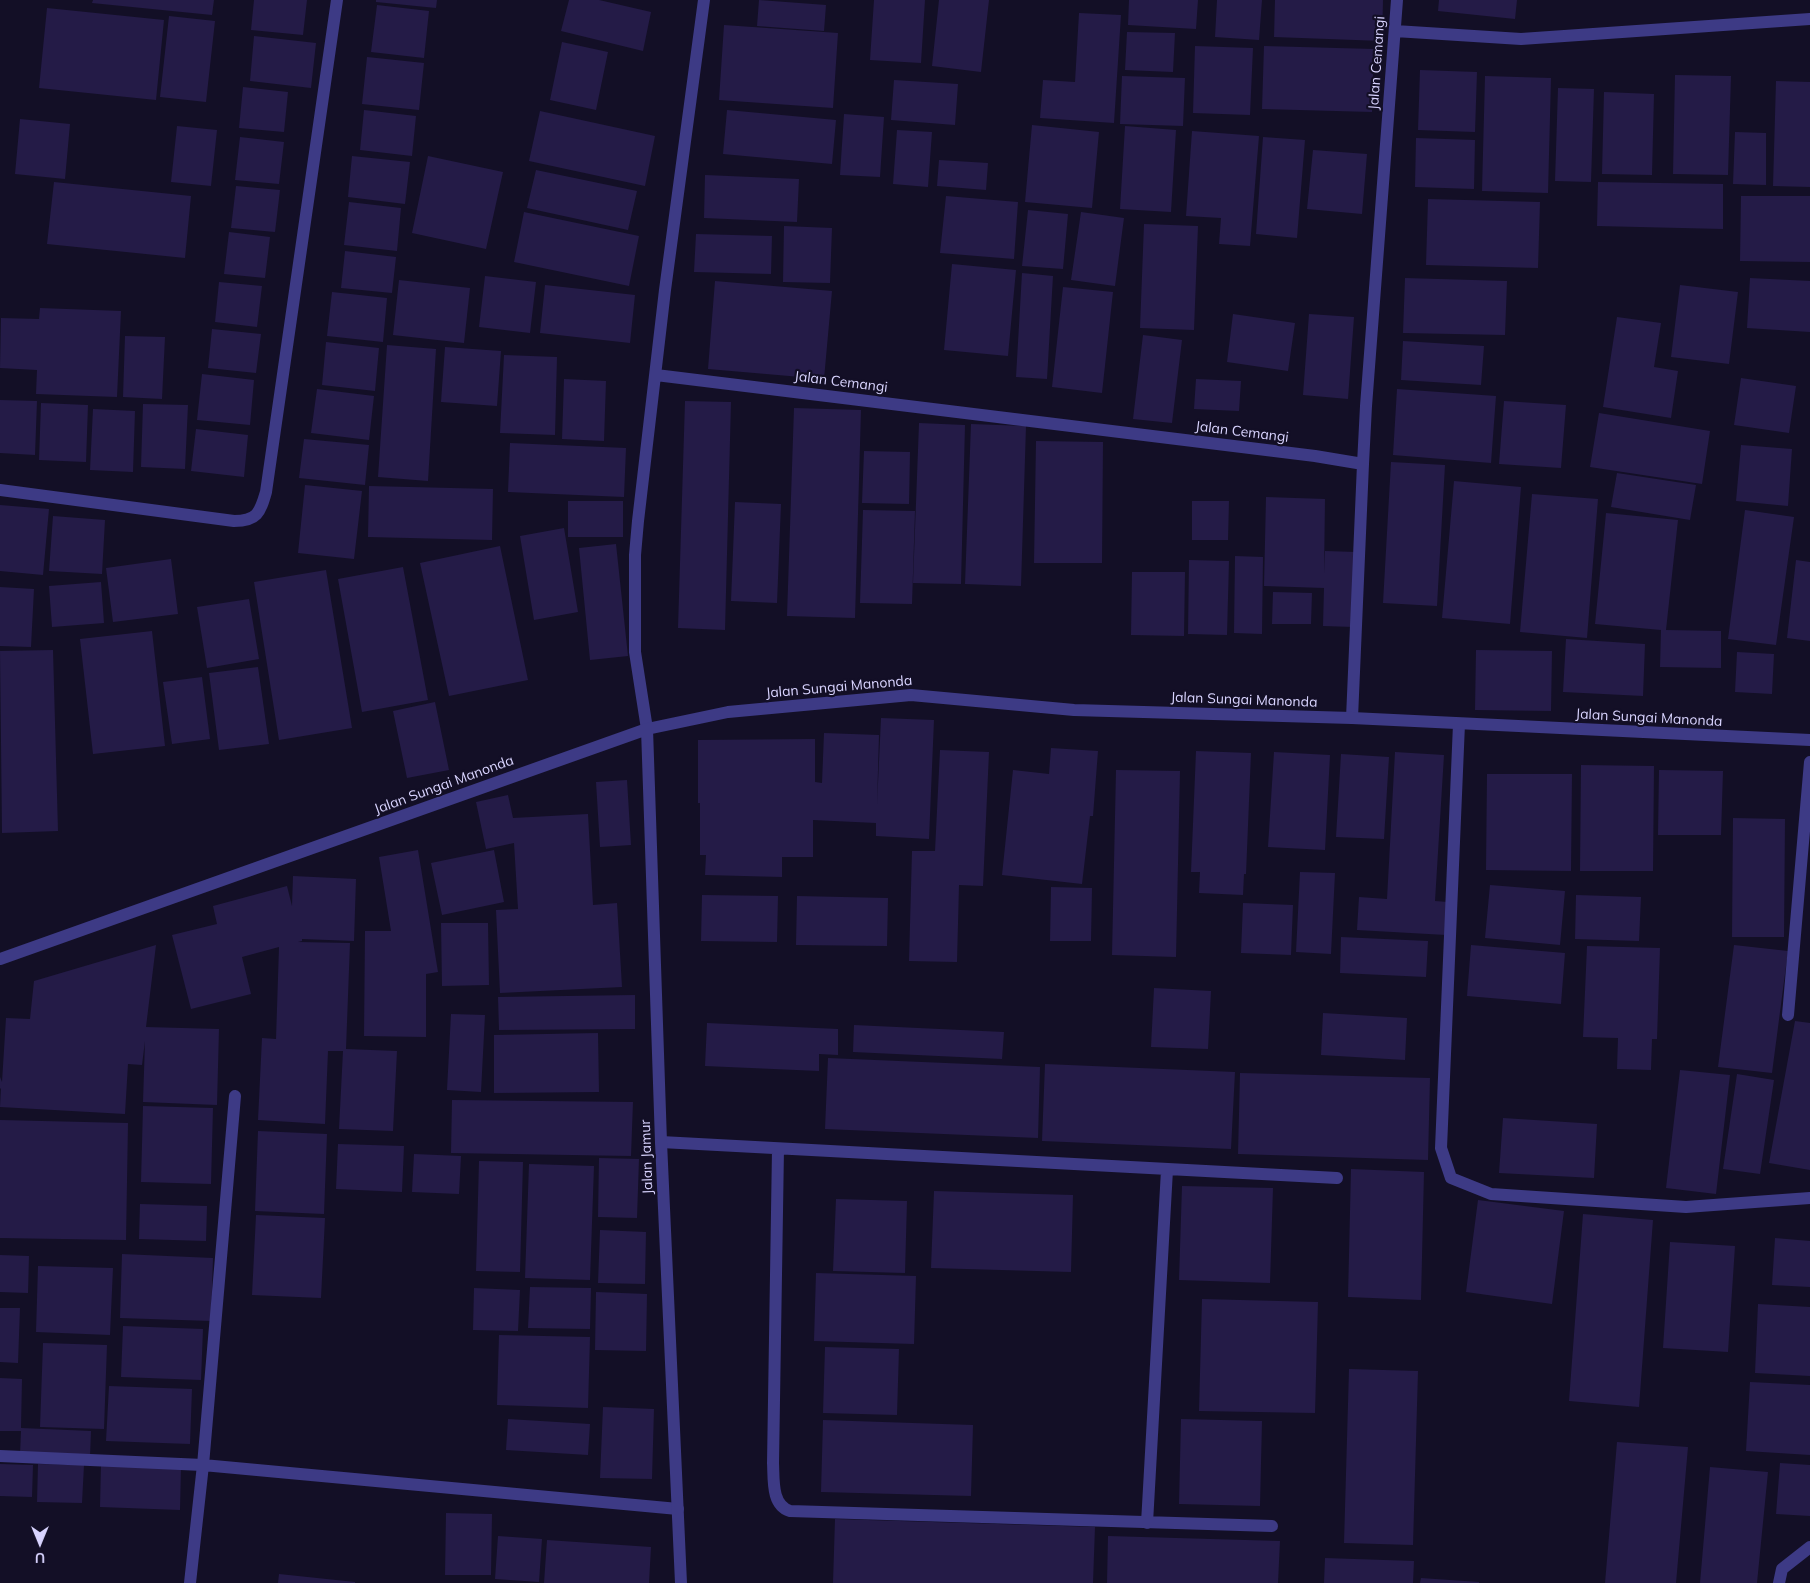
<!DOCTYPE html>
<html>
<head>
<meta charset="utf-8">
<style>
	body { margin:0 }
	#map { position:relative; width:1810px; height:1583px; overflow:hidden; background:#130f26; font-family:Mulish,sans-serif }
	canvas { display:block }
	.north { position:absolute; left:15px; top:1518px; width:50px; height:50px; -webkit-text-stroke:4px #130f26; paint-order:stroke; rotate:180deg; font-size:14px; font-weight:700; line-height:20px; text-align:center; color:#d9d4ff }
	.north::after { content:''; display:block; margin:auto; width:18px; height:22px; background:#d9d4ff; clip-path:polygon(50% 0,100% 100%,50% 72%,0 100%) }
</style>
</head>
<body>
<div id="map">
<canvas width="1810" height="1583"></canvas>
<div class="north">U</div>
</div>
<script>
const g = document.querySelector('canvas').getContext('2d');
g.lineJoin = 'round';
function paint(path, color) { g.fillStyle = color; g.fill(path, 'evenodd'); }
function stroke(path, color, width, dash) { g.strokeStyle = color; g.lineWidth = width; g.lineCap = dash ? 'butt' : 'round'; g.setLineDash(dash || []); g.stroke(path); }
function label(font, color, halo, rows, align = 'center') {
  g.font = font + ' Mulish,sans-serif'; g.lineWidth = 4.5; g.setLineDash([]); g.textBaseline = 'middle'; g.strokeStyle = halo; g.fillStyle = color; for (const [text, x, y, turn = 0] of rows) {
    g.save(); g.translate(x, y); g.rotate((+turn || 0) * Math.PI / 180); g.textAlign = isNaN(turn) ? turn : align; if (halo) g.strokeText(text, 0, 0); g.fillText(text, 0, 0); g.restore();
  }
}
const building = new Path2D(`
	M 93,0 L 214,0 L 212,15 L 92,3 Z
	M 254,0 L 307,0 L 303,35 L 251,30 Z
	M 376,0 L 437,0 L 436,8 L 376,2 Z
	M 569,0 L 599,0 L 651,12 L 643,51 L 561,31 Z
	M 759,0 L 826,5 L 824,31 L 757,26 Z
	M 874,0 L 925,0 L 921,63 L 870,60 Z
	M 939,0 L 989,0 L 981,72 L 932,66 Z
	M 1129,0 L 1198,0 L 1196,29 L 1128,25 Z
	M 1217,0 L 1262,0 L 1259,40 L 1215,37 Z
	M 1275,0 L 1383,0 L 1382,41 L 1274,37 Z
	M 1439,0 L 1517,0 L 1515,19 L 1438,11 Z
	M 377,5 L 429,11 L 424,58 L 371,52 Z
	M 47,8 L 164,20 L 156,100 L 39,88 Z
	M 1079,13 L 1121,15 L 1114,123 L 1040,118 L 1043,80 L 1075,82 Z
	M 169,16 L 215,21 L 206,102 L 160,97 Z
	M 724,25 L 838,33 L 833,108 L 719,100 Z
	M 1127,32 L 1175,33 L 1173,72 L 1125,70 Z
	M 254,36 L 316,43 L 311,88 L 250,81 Z
	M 562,42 L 608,52 L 596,110 L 550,100 Z
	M 1195,46 L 1253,48 L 1250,115 L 1193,113 Z
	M 1264,46 L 1374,49 L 1372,112 L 1262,109 Z
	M 367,57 L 424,63 L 419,110 L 362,104 Z
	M 1420,70 L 1477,72 L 1475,132 L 1418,130 Z
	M 1675,75 L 1731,76 L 1728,175 L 1673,174 Z
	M 1122,76 L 1185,78 L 1183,126 L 1120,124 Z
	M 1485,76 L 1551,78 L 1548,193 L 1482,191 Z
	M 894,80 L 958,84 L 955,125 L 891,120 Z
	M 1776,81 L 1810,82 L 1810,187 L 1773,186 Z
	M 243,87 L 288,92 L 284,132 L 239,128 Z
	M 1558,88 L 1594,89 L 1591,182 L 1555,181 Z
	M 1604,92 L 1654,94 L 1652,175 L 1602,174 Z
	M 364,110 L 416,116 L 412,156 L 360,150 Z
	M 727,110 L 836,120 L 832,164 L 723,154 Z
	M 540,111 L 655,136 L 645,186 L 529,161 Z
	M 844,114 L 884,117 L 880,177 L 840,175 Z
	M 20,119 L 70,124 L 65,179 L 15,174 Z
	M 1032,125 L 1099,132 L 1092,208 L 1025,202 Z
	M 177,126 L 217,130 L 211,186 L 171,182 Z
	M 1125,126 L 1176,130 L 1171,212 L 1120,209 Z
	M 897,130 L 932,132 L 928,187 L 893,184 Z
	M 1192,131 L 1259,136 L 1250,246 L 1219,244 L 1221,218 L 1186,216 Z
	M 1735,132 L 1766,133 L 1766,185 L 1733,184 Z
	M 240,137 L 284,142 L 279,184 L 235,180 Z
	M 1263,137 L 1305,140 L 1297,238 L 1256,234 Z
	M 1416,138 L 1475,140 L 1474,189 L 1415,187 Z
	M 1313,150 L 1367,154 L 1362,214 L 1307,209 Z
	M 352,156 L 410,162 L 405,204 L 348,197 Z
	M 428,156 L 503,172 L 486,249 L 412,233 Z
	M 939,160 L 988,163 L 986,190 L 937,186 Z
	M 536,170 L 637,191 L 628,230 L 527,208 Z
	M 705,175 L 799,179 L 797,222 L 704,218 Z
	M 54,182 L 191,196 L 185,258 L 47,244 Z
	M 1598,182 L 1723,184 L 1723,229 L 1597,226 Z
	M 236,186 L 280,190 L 275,232 L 231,228 Z
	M 946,196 L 1018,202 L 1014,259 L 940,253 Z
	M 1741,196 L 1810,196 L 1810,262 L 1740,261 Z
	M 1428,199 L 1540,202 L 1538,268 L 1426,265 Z
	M 349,202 L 401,208 L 397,251 L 344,245 Z
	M 1028,210 L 1068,214 L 1063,269 L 1022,266 Z
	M 524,212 L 639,236 L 629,286 L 514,262 Z
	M 1081,212 L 1124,218 L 1115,286 L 1071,280 Z
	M 1144,224 L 1198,226 L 1194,330 L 1140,328 Z
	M 784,226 L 832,228 L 830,283 L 783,282 Z
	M 229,232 L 270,237 L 265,278 L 224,274 Z
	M 696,234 L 772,236 L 771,274 L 694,272 Z
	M 345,251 L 396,257 L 392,293 L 341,288 Z
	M 952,264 L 1016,270 L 1008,356 L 944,350 Z
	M 1022,273 L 1053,276 L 1047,379 L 1016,377 Z
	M 485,276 L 536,282 L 530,333 L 479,327 Z
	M 1405,278 L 1507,281 L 1505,335 L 1403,333 Z
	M 1750,278 L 1810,281 L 1810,332 L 1747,328 Z
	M 399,280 L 470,288 L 464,343 L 393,335 Z
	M 715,281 L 832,291 L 824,379 L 708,369 Z
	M 219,282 L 262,286 L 257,327 L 215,322 Z
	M 545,285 L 635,295 L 630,343 L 540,333 Z
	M 1680,285 L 1738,292 L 1729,364 L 1671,357 Z
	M 1063,287 L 1113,292 L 1102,393 L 1052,387 Z
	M 332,292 L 387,298 L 383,342 L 327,336 Z
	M 40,308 L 121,311 L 117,397 L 36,394 L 37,370 L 0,368 L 1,318 L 39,319 Z
	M 1233,314 L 1295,323 L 1288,371 L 1227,362 Z
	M 1309,314 L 1354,317 L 1348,399 L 1303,395 Z
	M 1617,317 L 1661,323 L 1654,367 L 1678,371 L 1671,418 L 1603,407 Z
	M 212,329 L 261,334 L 256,373 L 208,368 Z
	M 1143,335 L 1182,340 L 1172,423 L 1133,419 Z
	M 125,336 L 165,337 L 162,399 L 123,397 Z
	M 1403,341 L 1484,346 L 1481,385 L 1401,380 Z
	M 326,342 L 379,348 L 375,391 L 322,385 Z
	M 387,345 L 436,349 L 428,481 L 378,477 Z
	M 445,347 L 501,351 L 497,406 L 441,402 Z
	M 504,355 L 557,357 L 555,435 L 500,433 Z
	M 202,374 L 254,380 L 250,425 L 197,420 Z
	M 1741,378 L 1796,386 L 1789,433 L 1734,425 Z
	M 564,379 L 606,381 L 604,441 L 562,439 Z
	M 1196,379 L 1241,381 L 1239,411 L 1194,409 Z
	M 317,389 L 374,396 L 369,440 L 311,433 Z
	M 1397,389 L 1496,396 L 1491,463 L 1393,455 Z
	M 0,400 L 37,401 L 35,455 L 0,453 Z
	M 685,401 L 731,402 L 725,630 L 678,628 Z
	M 1504,401 L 1566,405 L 1561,468 L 1499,464 Z
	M 41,403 L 88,405 L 86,462 L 39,460 Z
	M 143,404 L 188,405 L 185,469 L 141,467 Z
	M 794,408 L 861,410 L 855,618 L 787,616 Z
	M 93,409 L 135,411 L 133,472 L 90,470 Z
	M 1599,413 L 1710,431 L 1702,484 L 1590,467 Z
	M 919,423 L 965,425 L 961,584 L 913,583 Z
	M 971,424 L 1026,426 L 1021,586 L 965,584 Z
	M 196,429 L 248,435 L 244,477 L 191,471 Z
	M 304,439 L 369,445 L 365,485 L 299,478 Z
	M 1036,441 L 1103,442 L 1102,563 L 1034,563 Z
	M 510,443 L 626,448 L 624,497 L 508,492 Z
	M 1741,445 L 1792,449 L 1788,506 L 1736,501 Z
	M 864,451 L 910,452 L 909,504 L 862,503 Z
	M 1391,462 L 1445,465 L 1437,606 L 1383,603 Z
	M 1617,473 L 1696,485 L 1690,520 L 1611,507 Z
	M 1454,481 L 1521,487 L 1510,624 L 1442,618 Z
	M 305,485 L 362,491 L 354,559 L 298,553 Z
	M 369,486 L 493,489 L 492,540 L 368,537 Z
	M 1532,494 L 1598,499 L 1587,638 L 1520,632 Z
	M 1266,497 L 1325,499 L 1324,574 L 1325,551 L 1356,552 L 1354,627 L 1323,626 L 1324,588 L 1264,586 Z
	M 568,501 L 623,501 L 623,537 L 568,537 Z
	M 1192,501 L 1229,501 L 1228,540 L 1192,540 Z
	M 735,502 L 781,504 L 777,603 L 731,601 Z
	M 0,505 L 49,509 L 43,575 L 0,571 Z
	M 863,510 L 915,511 L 912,604 L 860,603 Z
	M 1745,510 L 1794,517 L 1776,645 L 1728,639 Z
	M 1606,513 L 1678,520 L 1666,630 L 1721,631 L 1721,668 L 1660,667 L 1661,630 L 1595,624 Z
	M 53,516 L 105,520 L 102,574 L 49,571 Z
	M 564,528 L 578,612 L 534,620 L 520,536 Z
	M 616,544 L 628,656 L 590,660 L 579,548 Z
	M 500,546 L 528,680 L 449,696 L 420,563 Z
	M 1235,556 L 1263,557 L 1262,634 L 1234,633 Z
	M 171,559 L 178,614 L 113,622 L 106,568 Z
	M 1189,560 L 1229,561 L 1227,635 L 1188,634 Z
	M 1796,560 L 1810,562 L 1810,641 L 1787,638 Z
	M 403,567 L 428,700 L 362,712 L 338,579 Z
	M 326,570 L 352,728 L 279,740 L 254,582 Z
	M 1132,572 L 1185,572 L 1184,636 L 1131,635 Z
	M 101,582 L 104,623 L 52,627 L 49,586 Z
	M 0,587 L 34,589 L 31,647 L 0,646 Z
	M 1273,592 L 1312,593 L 1311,624 L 1272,624 Z
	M 249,599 L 259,659 L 207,668 L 197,607 Z
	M 152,631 L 165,746 L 93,754 L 80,639 Z
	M 1566,639 L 1645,644 L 1643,696 L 1563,692 Z
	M 53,650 L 58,831 L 2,833 L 0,651 Z
	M 1476,650 L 1552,651 L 1551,711 L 1475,710 Z
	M 1737,652 L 1774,654 L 1772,694 L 1735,692 Z
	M 258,667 L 269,744 L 219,750 L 209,673 Z
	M 202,677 L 210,739 L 172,744 L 163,682 Z
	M 435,702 L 449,770 L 407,778 L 393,711 Z
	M 881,718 L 934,720 L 929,839 L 876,836 L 876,823 L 813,820 L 813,857 L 782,857 L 782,877 L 705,875 L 706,855 L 700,855 L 700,803 L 698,803 L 698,740 L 815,739 L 815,782 L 822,783 L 824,733 L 879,735 L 877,805 Z
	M 1051,748 L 1098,751 L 1093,816 L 1090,816 L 1082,884 L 1002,875 L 1013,770 L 1049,774 Z
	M 940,750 L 989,752 L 983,886 L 959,885 L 957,962 L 909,961 L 912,851 L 935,851 Z
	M 1196,751 L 1251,753 L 1246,874 L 1244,874 L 1243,895 L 1199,893 L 1200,872 L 1191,872 Z
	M 1274,752 L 1330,755 L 1325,850 L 1268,847 Z
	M 1395,752 L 1444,755 L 1435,901 L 1448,902 L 1446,935 L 1357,930 L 1359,897 L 1387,899 Z
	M 1341,754 L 1389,757 L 1384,839 L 1336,837 Z
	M 1581,765 L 1654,766 L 1653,871 L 1580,871 Z
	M 1116,770 L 1180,771 L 1176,957 L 1112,955 Z
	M 1659,770 L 1723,771 L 1721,835 L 1658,835 Z
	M 1487,774 L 1572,774 L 1571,871 L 1486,870 Z
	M 627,780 L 631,845 L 600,847 L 596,782 Z
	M 508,795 L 513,818 L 588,814 L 593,905 L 617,903 L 622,987 L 500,993 L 496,910 L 518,909 L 514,843 L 486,849 L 476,802 Z
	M 1733,818 L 1785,819 L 1784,937 L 1732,937 Z
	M 418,850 L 438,972 L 426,974 L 426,1037 L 364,1036 L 365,931 L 391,931 L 379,857 Z
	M 494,850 L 504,902 L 442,915 L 431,863 Z
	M 1300,872 L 1335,873 L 1331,954 L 1296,952 Z
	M 293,876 L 356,879 L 354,941 L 302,939 L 302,941 L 298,942 L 350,943 L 346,1049 L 397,1051 L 393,1131 L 339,1129 L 343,1051 L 328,1051 L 325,1124 L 258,1120 L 262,1038 L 276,1039 L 279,947 L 242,957 L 251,994 L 191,1009 L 172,935 L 217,924 L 213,906 L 287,886 L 292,906 Z
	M 1490,885 L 1565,891 L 1560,945 L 1485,938 Z
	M 1051,887 L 1092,888 L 1091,941 L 1050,941 Z
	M 702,895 L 778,896 L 777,942 L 701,941 Z
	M 1576,895 L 1641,897 L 1639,941 L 1575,939 Z
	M 797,896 L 888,898 L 887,946 L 796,945 Z
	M 1243,903 L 1293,905 L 1291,955 L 1241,953 Z
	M 441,923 L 488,923 L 489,985 L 442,986 Z
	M 1341,937 L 1428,941 L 1426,977 L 1340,973 Z
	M 156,945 L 146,1027 L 219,1029 L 217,1105 L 143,1102 L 145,1041 L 142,1065 L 128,1064 L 125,1114 L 0,1107 L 1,1088 L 0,1089 L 0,1077 L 2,1082 L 6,1018 L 30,1019 L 34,981 Z
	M 1471,945 L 1565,953 L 1561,1004 L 1467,996 Z
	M 1734,945 L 1788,951 L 1772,1073 L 1718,1067 Z
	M 1587,946 L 1660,948 L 1657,1039 L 1652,1039 L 1651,1070 L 1617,1069 L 1618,1038 L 1583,1037 Z
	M 1154,988 L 1211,991 L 1208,1049 L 1151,1047 Z
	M 635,995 L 635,1029 L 499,1030 L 498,997 Z
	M 1323,1013 L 1407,1018 L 1405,1060 L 1321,1055 Z
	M 451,1014 L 485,1015 L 481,1092 L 447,1090 Z
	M 1795,1021 L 1810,1023 L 1810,1170 L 1769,1163 Z
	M 707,1023 L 838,1029 L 838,1055 L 819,1054 L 819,1071 L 705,1066 Z
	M 854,1025 L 1004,1032 L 1002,1059 L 853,1052 Z
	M 598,1033 L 599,1092 L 494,1093 L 494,1035 Z
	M 828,1058 L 1040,1067 L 1038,1138 L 825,1129 Z
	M 1045,1064 L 1235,1072 L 1231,1149 L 1042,1141 Z
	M 1680,1070 L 1730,1075 L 1716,1194 L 1666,1188 Z
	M 1240,1073 L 1430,1078 L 1428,1160 L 1238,1154 Z
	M 1737,1074 L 1774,1080 L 1760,1174 L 1723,1169 Z
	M 452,1100 L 633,1102 L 631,1156 L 451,1153 Z
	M 143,1106 L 213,1108 L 211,1184 L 141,1182 Z
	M 1503,1118 L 1597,1124 L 1594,1178 L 1499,1173 Z
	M 0,1120 L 128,1123 L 126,1240 L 0,1238 Z
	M 258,1131 L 327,1134 L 324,1214 L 255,1211 Z
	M 338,1144 L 404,1146 L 402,1192 L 336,1189 Z
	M 414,1154 L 461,1156 L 459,1194 L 412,1192 Z
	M 599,1158 L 639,1159 L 637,1218 L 598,1217 Z
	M 479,1161 L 523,1162 L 520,1272 L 476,1271 Z
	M 529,1164 L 594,1166 L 590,1280 L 525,1278 Z
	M 1351,1169 L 1424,1172 L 1421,1300 L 1348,1297 Z
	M 1182,1186 L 1273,1188 L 1270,1283 L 1179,1280 Z
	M 934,1191 L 1073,1195 L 1071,1272 L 931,1268 Z
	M 836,1199 L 907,1201 L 905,1273 L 833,1271 Z
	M 1478,1200 L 1564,1211 L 1552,1304 L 1466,1292 Z
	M 140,1204 L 207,1206 L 206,1241 L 139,1239 Z
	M 1583,1214 L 1653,1220 L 1639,1407 L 1569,1401 Z
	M 256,1215 L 325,1218 L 321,1298 L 252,1295 Z
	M 600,1230 L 646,1232 L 645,1284 L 598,1283 Z
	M 1775,1238 L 1810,1241 L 1810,1287 L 1772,1285 Z
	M 1670,1242 L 1735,1246 L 1728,1352 L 1663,1348 Z
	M 122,1254 L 213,1258 L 211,1321 L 120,1318 Z
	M 0,1255 L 29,1256 L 28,1293 L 0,1292 Z
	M 38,1266 L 113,1268 L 110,1335 L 36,1332 Z
	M 816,1273 L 916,1276 L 914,1344 L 814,1341 Z
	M 530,1287 L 591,1288 L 590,1329 L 528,1328 Z
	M 474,1288 L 520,1290 L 518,1331 L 473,1330 Z
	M 596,1292 L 647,1294 L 646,1351 L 595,1350 Z
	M 1202,1299 L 1318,1302 L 1315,1413 L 1199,1411 Z
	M 1758,1304 L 1810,1307 L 1810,1376 L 1755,1373 Z
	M 0,1308 L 20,1308 L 18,1363 L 0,1362 Z
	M 123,1326 L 203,1329 L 201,1380 L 121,1377 Z
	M 499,1335 L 590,1337 L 588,1408 L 497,1405 Z
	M 43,1343 L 107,1345 L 104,1429 L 40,1427 Z
	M 825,1347 L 899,1349 L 897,1415 L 823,1413 Z
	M 1349,1369 L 1418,1371 L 1413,1545 L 1344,1543 Z
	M 0,1378 L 22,1379 L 21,1428 L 91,1431 L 90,1457 L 20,1455 L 21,1431 L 0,1431 Z
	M 1750,1382 L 1810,1385 L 1810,1455 L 1746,1451 Z
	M 109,1386 L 192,1389 L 190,1444 L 106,1441 Z
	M 603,1407 L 654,1409 L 652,1479 L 600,1478 Z
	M 508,1419 L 590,1424 L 588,1455 L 506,1450 Z
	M 1181,1419 L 1262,1421 L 1260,1506 L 1179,1504 Z
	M 823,1420 L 973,1425 L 971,1496 L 821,1492 Z
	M 1617,1442 L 1688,1447 L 1676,1583 L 1605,1583 Z
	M 1780,1463 L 1810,1465 L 1810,1516 L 1776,1514 Z
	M 0,1464 L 33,1465 L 32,1497 L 0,1496 Z
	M 38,1464 L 84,1465 L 82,1503 L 37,1502 Z
	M 101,1464 L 181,1467 L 180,1510 L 100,1507 Z
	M 1710,1467 L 1768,1472 L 1757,1583 L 1700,1583 Z
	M 446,1513 L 492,1514 L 491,1575 L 445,1575 Z
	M 835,1519 L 1095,1527 L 1093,1583 L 833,1583 Z
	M 498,1536 L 542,1539 L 539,1582 L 495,1579 Z
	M 1108,1536 L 1280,1541 L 1278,1583 L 1107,1583 Z
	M 547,1540 L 651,1547 L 649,1583 L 544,1583 Z
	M 1325,1558 L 1414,1561 L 1413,1583 L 1324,1583 Z
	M 279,1574 L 355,1582 L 355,1583 L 278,1583 Z
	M 1421,1578 L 1479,1582 L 1479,1583 L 1420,1583 Z`);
const service = new Path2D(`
	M 661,1142 L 1337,1178
	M 778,1149 L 773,1463 C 774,1479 771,1505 790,1511 L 1272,1526
	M 1147,1523 L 1167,1170`);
const minor = new Path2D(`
	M 1395,31 L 1521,39 L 1810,19
	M 656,375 L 1315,456 L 1363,464 L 1366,406 L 1397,0
	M 0,490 L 234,521 C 257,521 260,513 266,492 L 337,0
	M 1352,718 L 1363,464
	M 1459,724 L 1441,1148 L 1451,1178 L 1491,1194 L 1686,1207 L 1810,1198
	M 647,729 L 635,652 L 635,555 L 638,521 L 665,290 L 704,0
	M 1788,1015 L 1810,762
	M 0,1456 L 203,1465 L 678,1509
	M 190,1583 L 203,1465 L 235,1096
	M 1779,1583 L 1782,1569 L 1810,1547`);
const tertiary = new Path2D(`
	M 647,729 L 661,1142 L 681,1583
	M 0,959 L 647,729 L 728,712 L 911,695 L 1074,710 L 1352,718 L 1810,740`);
const streetNames = [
	["Jalan Cemangi",1377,63,-86],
	["Jalan Cemangi",841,382,7],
	["Jalan Cemangi",1242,432,7],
	["Jalan Sungai Manonda",839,687,-5],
	["Jalan Sungai Manonda",1244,700,2],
	["Jalan Sungai Manonda",1649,718,3],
	["Jalan Sungai Manonda",444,785,-20],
	["Jalan Jamur",647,1157,-92]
];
paint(building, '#241b47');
stroke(service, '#3d3a85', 12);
stroke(minor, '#3d3a85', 12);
stroke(tertiary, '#3d3a85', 12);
label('14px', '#d9d4ff', '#130f26', streetNames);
</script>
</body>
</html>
